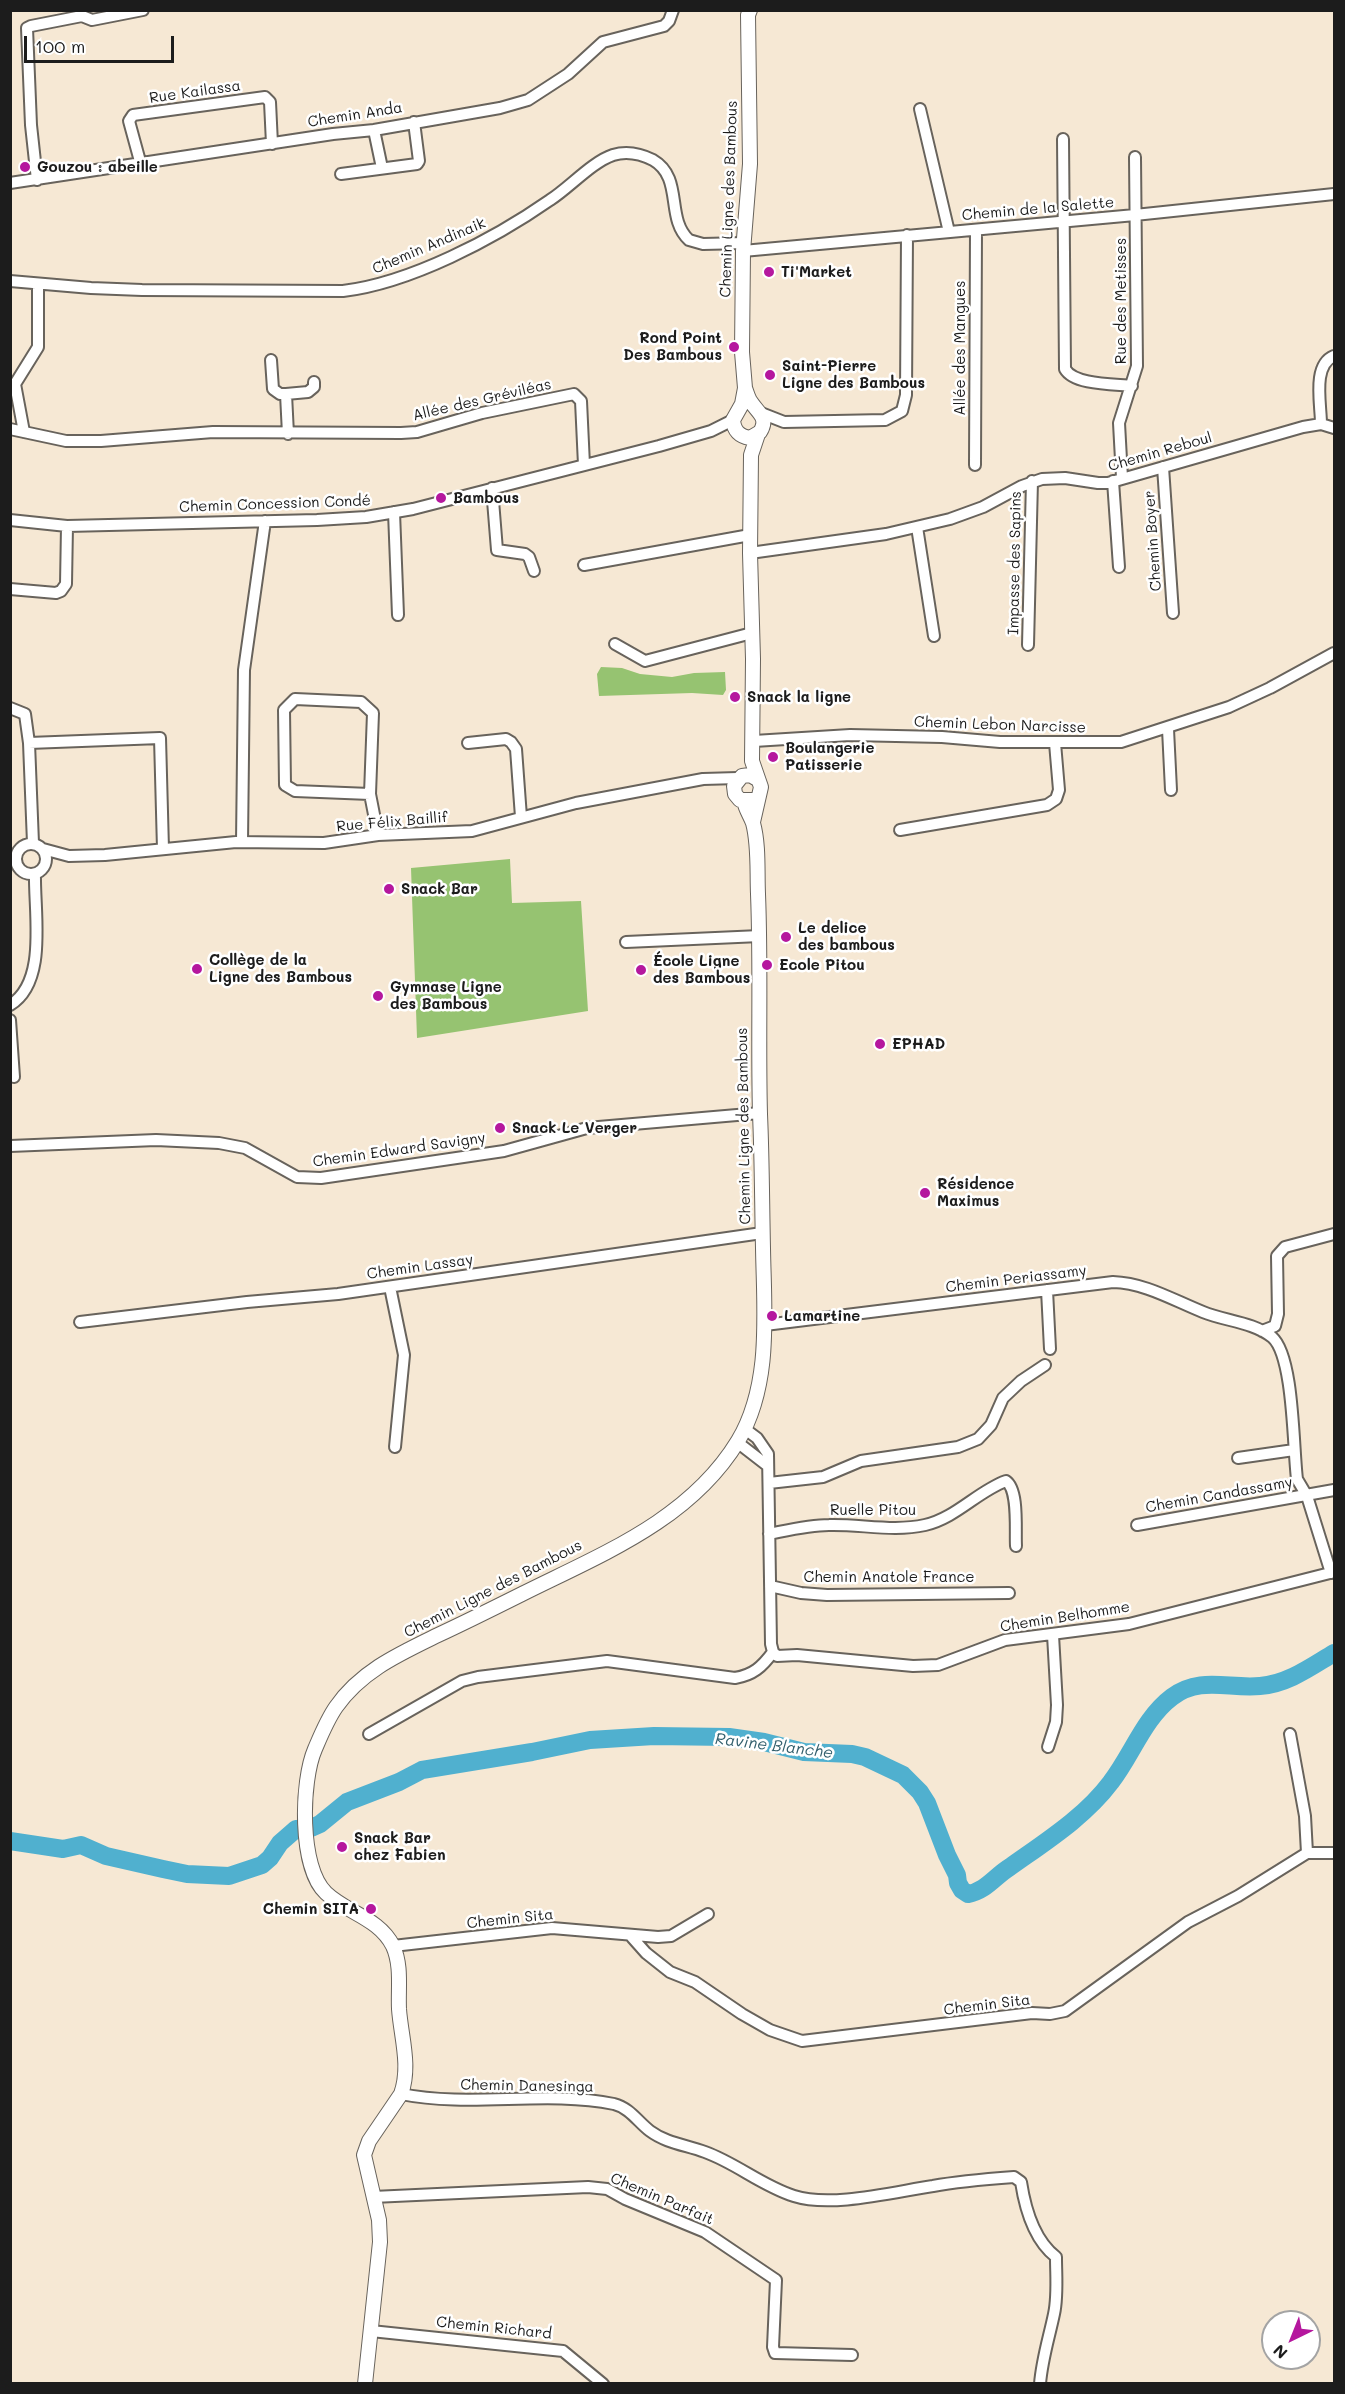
<!DOCTYPE html>
<html>
<head>
<meta charset="utf-8">
<style>
	body { margin:0 }
	#map { position:relative; width:1345px; height:2394px; overflow:hidden; background:#f6e8d4; font-family:Mali,sans-serif }
	canvas { display:block }
	.frame { position:absolute; inset:0; border:12px solid #1c1c1c; pointer-events:none }
	.north { position:absolute; left:1261px; top:2310px; width:60px; height:60px; box-sizing:border-box; background:#fff; border:2px solid #a4a4a4; border-radius:50%; rotate:223deg; font-size:16px; font-weight:700; line-height:24px; text-align:center; color:#1c1c1c }
	.north::after { content:''; display:block; margin:auto; width:21px; height:27px; background:#b5179e; clip-path:polygon(50% 0,100% 100%,50% 72%,0 100%) }
	.scale { position:absolute; left:24px; top:36px; width:150px; height:27px; box-sizing:border-box; border:3px solid #1c1c1c; border-top:0; padding-left:8px; font-size:18px; line-height:21px; white-space:nowrap; color:#1c1c1c; -webkit-text-stroke:4px #fff; paint-order:stroke }
</style>
</head>
<body>
<div id="map">
<canvas width="1345" height="2394"></canvas>
<div class="frame"></div>
<div class="north">N</div>
<div class="scale">100 m</div>
</div>
<script>
const g = document.querySelector('canvas').getContext('2d');
g.lineJoin = 'round';
function paint(path, color) { g.fillStyle = color; g.fill(path, 'evenodd'); }
function stroke(path, color, width, dash) { g.strokeStyle = color; g.lineWidth = width; g.lineCap = dash ? 'butt' : 'round'; g.setLineDash(dash || []); g.stroke(path); }
function label(font, color, halo, rows, align = 'center') {
  g.font = font + ' Mali,sans-serif'; g.lineWidth = 5; g.setLineDash([]); g.textBaseline = 'middle'; g.strokeStyle = halo; g.fillStyle = color; for (const [text, x, y, turn = 0] of rows) {
    g.save(); g.translate(x, y); g.rotate((+turn || 0) * Math.PI / 180); g.textAlign = isNaN(turn) ? turn : align; if (halo) g.strokeText(text, 0, 0); g.fillText(text, 0, 0); g.restore();
  }
}
const green = new Path2D(`
	M 601,667 L 622,668 L 640,674 L 672,677 L 694,673 L 725,672 L 726,690 L 723,695 L 692,693 L 599,696 L 597,674 Z
	M 510,859 L 512,903 L 581,901 L 588,1011 L 417,1038 L 411,868 Z`);
const river = new Path2D(`
	M 10,1841 L 63,1849 L 81,1845 L 106,1856 L 163,1869 L 187,1874 L 229,1876 L 262,1865 L 270,1858 L 280,1843 L 296,1829 L 311,1828 L 320,1824 L 347,1802 L 399,1782 L 422,1770 L 532,1752 L 590,1740 L 654,1736 L 729,1737 L 764,1742 L 804,1752 L 852,1754 L 865,1757 L 903,1775 L 920,1792 L 927,1803 L 947,1855 L 957,1875 L 958,1883 L 962,1890 L 968,1894 C 986,1891 995,1876 1010,1867 C 1045,1842 1085,1817 1111,1782 C 1132,1755 1144,1718 1172,1697 C 1200,1676 1228,1689 1260,1686 C 1288,1684 1312,1666 1334,1653`);
const minor = new Path2D(`
	M 920,109 L 949,232
	M 374,130 L 382,168
	M 1063,139 L 1065,369 C 1074,385 1114,384 1132,386
	M 141,165 L 129,121 L 133,115 L 265,97 L 270,102 L 272,144
	M 341,174 L 417,164 L 419,161 L 414,122
	M 37,180 L 31,125 L 27,28 L 31,26 L 82,16 L 92,20 L 143,10
	M 10,183 L 333,134 L 374,130 L 500,108 L 528,100 L 568,74 L 603,42 L 664,26 L 669,21 L 673,10
	M 743,251 L 1135,215 L 1334,194
	M 10,281 L 91,288 L 142,290 L 343,291 C 410,283 494,239 550,200 C 569,188 592,162 613,155 C 626,151 641,154 653,160 C 684,178 665,218 689,240 L 703,244 L 744,243
	M 271,360 L 273,389 L 280,394 L 286,394
	M 761,413 L 784,422 L 885,420 L 902,411 L 906,395 L 907,235
	M 1321,424 C 1321,404 1312,365 1334,356
	M 10,429 L 66,441 L 101,441 L 213,432 L 401,433 L 417,432 L 482,413 L 574,394 L 581,401 L 584,465
	M 24,432 L 15,384 L 38,347 L 38,284
	M 288,434 L 286,394 L 308,392 L 314,387 L 314,382
	M 975,465 L 976,230
	M 1163,467 L 1173,613
	M 1122,478 L 1119,423 L 1137,366 L 1135,157
	M 1113,481 L 1119,567
	M 492,488 L 497,550 L 525,554 L 529,557 L 534,571
	M 394,512 L 398,615
	M 10,520 L 67,526 L 317,520 L 366,517 L 413,509 L 659,446 L 711,431 L 733,420
	M 917,527 L 934,636
	M 750,553 L 886,534 L 950,519 L 983,507 L 1022,486 L 1042,479 L 1065,478 L 1098,483 L 1108,483 L 1303,427 L 1321,424 L 1334,428
	M 584,565 L 750,535
	M 10,589 L 56,593 L 61,591 L 66,584 L 67,526
	M 615,644 L 645,661 L 752,633
	M 1028,645 L 1032,481
	M 10,708 L 25,714 L 29,743 L 33,843
	M 1168,729 L 1171,790
	M 754,741 L 850,735 L 942,737 L 1000,742 L 1121,742 L 1229,707 L 1270,688 L 1334,653
	M 29,743 L 160,738 L 163,849
	M 468,743 L 506,739 L 511,742 L 516,749 L 521,817
	M 370,794 L 295,791 L 285,785 L 284,710 L 295,699 L 361,702 L 373,713 L 370,794 L 378,835
	M 900,830 L 1047,805 L 1056,799 L 1059,790 L 1055,743
	M 242,842 L 244,670 L 265,521
	M16 859a15 15 0 1 1 30 0a15 15 0 1 1-30 0Z
	M 43,849 L 69,856 L 105,855 L 236,842 L 324,843 L 378,835 L 472,831 L 576,803 L 703,779 L 738,778
	M 626,942 L 760,936
	M 10,1005 C 48,982 34,913 35,874
	M 10,1020 L 14,1077
	M 10,1146 L 156,1140 L 219,1143 L 245,1148 L 297,1177 L 321,1178 L 504,1151 L 587,1128 L 760,1113
	M 390,1287 L 404,1355 L 395,1447
	M 1047,1290 L 1050,1349
	M 80,1322 L 247,1302 L 338,1294 L 762,1233
	M 765,1325 L 1113,1282 C 1145,1283 1173,1300 1203,1312 C 1225,1321 1253,1322 1272,1337 C 1294,1356 1293,1448 1297,1479 L 1307,1496 L 1331,1573
	M 1262,1331 L 1275,1326 L 1278,1314 L 1277,1256 L 1285,1247 L 1334,1234
	M 745,1429 L 757,1438 L 768,1454 L 771,1644 L 773,1652 L 777,1656 L 797,1655 L 913,1666 L 938,1665 L 1005,1640 L 1129,1624 L 1334,1572
	M 737,1442 L 768,1466
	M 1238,1458 L 1294,1450
	M 769,1483 L 823,1477 L 861,1461 L 958,1447 L 978,1439 L 991,1425 L 1003,1398 L 1021,1381 L 1045,1365
	M 1137,1525 L 1334,1490
	M 769,1534 C 789,1530 809,1525 829,1525 C 860,1524 894,1532 925,1525 C 956,1518 978,1491 1006,1481 C 1019,1490 1015,1530 1016,1546
	M 770,1586 L 801,1593 L 827,1595 L 1009,1593
	M 369,1734 L 462,1681 L 478,1677 L 607,1661 L 735,1678 C 753,1675 762,1667 773,1652
	M 1290,1734 L 1305,1816 L 1307,1853
	M 1048,1747 L 1056,1722 L 1057,1705 L 1053,1635
	M 630,1935 L 646,1953 L 670,1972 L 695,1982 L 742,2014 L 770,2030 L 802,2041 L 1032,2013 L 1050,2014 L 1065,2011 L 1188,1922 L 1238,1896 L 1307,1853 L 1334,1853
	M 393,1946 L 552,1928 L 658,1937 L 671,1936 L 708,1914
	M 401,2094 C 471,2108 545,2090 614,2104 C 630,2108 638,2122 650,2131 C 666,2143 686,2145 705,2152 C 736,2163 762,2186 794,2196 C 831,2208 893,2192 933,2186 C 960,2181 987,2179 1014,2177 L 1021,2182 C 1025,2208 1034,2240 1056,2257 C 1056,2276 1058,2296 1054,2314 C 1049,2338 1042,2359 1040,2384
	M 373,2197 L 588,2187 L 607,2189 L 625,2199 L 705,2232 L 776,2280 L 773,2347 L 775,2353 L 852,2355
	M 371,2331 L 563,2351 L 603,2384`);
const major = new Path2D(`
	M 745,388 C 747,393 748,398 751,402 C 758,413 769,418 760,432 L 750,438 C 739,436 734,431 733,420 L 742,404 L 745,388 L 742,352 L 743,251 L 750,164 L 748,15 L 750,10
	M 753,800 L 740,800 L 735,794 L 734,786 L 742,776 L 750,775 L 757,779
	M 753,822 L 761,787 L 752,761 L 753,659 L 750,553 L 751,455 L 758,434
	M 365,2384 L 380,2242 L 379,2220 L 364,2155 L 369,2141 L 401,2094 C 411,2066 401,2037 399,2009 C 398,1988 402,1966 393,1946 C 379,1918 347,1913 326,1893 C 299,1868 301,1781 315,1749 C 321,1735 327,1720 336,1707 C 361,1671 399,1654 438,1635 C 466,1622 494,1608 522,1594 C 602,1554 690,1520 738,1441 C 772,1384 764,1312 763,1248 C 762,1204 762,1159 760,1114 C 758,1041 761,967 758,894 C 757,871 759,845 753,823 C 750,815 746,810 744,801`);
const markers = [
	[25,167,6,"#b5179e"],
	[769,272,6,"#b5179e"],
	[734,347,6,"#b5179e"],
	[770,375,6,"#b5179e"],
	[441,498,6,"#b5179e"],
	[735,697,6,"#b5179e"],
	[773,757,6,"#b5179e"],
	[389,889,6,"#b5179e"],
	[786,937,6,"#b5179e"],
	[767,965,6,"#b5179e"],
	[197,969,6,"#b5179e"],
	[641,970,6,"#b5179e"],
	[378,996,6,"#b5179e"],
	[880,1044,6,"#b5179e"],
	[500,1128,6,"#b5179e"],
	[925,1193,6,"#b5179e"],
	[772,1316,6,"#b5179e"],
	[342,1847,6,"#b5179e"],
	[371,1909,6,"#b5179e"]
];
const streetNames = [
	["Rue Kailassa",195,92,-8],
	["Chemin Anda",355,115,-9],
	["Chemin Ligne des Bambous",729,199,-88],
	["Chemin de la Salette",1038,209,-5],
	["Chemin Andinaik",429,246,-23],
	["Rue des Metisses",1121,301,-90],
	["Allée des Mangues",960,348,-90],
	["Allée des Gréviléas",482,400,-13],
	["Chemin Reboul",1160,452,-16],
	["Chemin Concession Condé",275,504,-2],
	["Chemin Boyer",1153,541,-94],
	["Impasse des Sapins",1015,563,-89],
	["Chemin Lebon Narcisse",1000,725,2],
	["Rue Félix Baillif",392,822,-5],
	["Chemin Ligne des Bambous",744,1126,-91],
	["Chemin Edward Savigny",399,1150,-8],
	["Chemin Lassay",420,1267,-8],
	["Chemin Periassamy",1016,1279,-7],
	["Chemin Candassamy",1219,1495,-10],
	["Ruelle Pitou",873,1510],
	["Chemin Anatole France",889,1577],
	["Chemin Ligne des Bambous",493,1589,-27],
	["Chemin Belhomme",1065,1617,-9],
	["Chemin Sita",510,1919,-6],
	["Chemin Sita",987,2005,-7],
	["Chemin Danesinga",527,2086,1],
	["Chemin Parfait",662,2199,23],
	["Chemin Richard",494,2328,6]
];
const poiNames = [
	["Gouzou : abeille",37,167],
	["Ti'Market",781,272],
	["Rond Point",722,338,"right"],
	["Des Bambous",722,355,"right"],
	["Saint-Pierre",782,366],
	["Ligne des Bambous",782,383],
	["Bambous",453,498],
	["Snack la ligne",747,697],
	["Boulangerie",785,748],
	["Patisserie",785,765],
	["Snack Bar",401,889],
	["Le delice",798,928],
	["des bambous",798,945],
	["Collège de la",209,960],
	["Ligne des Bambous",209,977],
	["École Ligne",653,961],
	["des Bambous",653,978],
	["Ecole Pitou",779,965],
	["Gymnase Ligne",390,987],
	["des Bambous",390,1004],
	["EPHAD",892,1044],
	["Snack Le Verger",512,1128],
	["Résidence",937,1184],
	["Maximus",937,1201],
	["Lamartine",784,1316],
	["Snack Bar",354,1838],
	["chez Fabien",354,1855],
	["Chemin SITA",359,1909,"right"]
];
const waterNames = [
	["Ravine Blanche",774,1746,7]
];
paint(green, '#96c371');
stroke(river, '#50b0cf', 18);
stroke(minor, '#68635c', 14);
stroke(major, '#68635c', 16);
stroke(minor, '#fff', 10);
stroke(major, '#fff', 14);
for (const [x, y, r, color] of markers) { const dot = new Path2D(); dot.arc(x, y, r, 0, 2 * Math.PI); g.fillStyle = color; g.fill(dot); stroke(dot, '#fff', 2); }
label('15px', '#1c1c1c', '#fff', streetNames);
label('bold 15px', '#1c1c1c', '#fff', poiNames, 'left');
label('italic 16px', '#335f6d', '#fff', waterNames);
</script>
</body>
</html>
